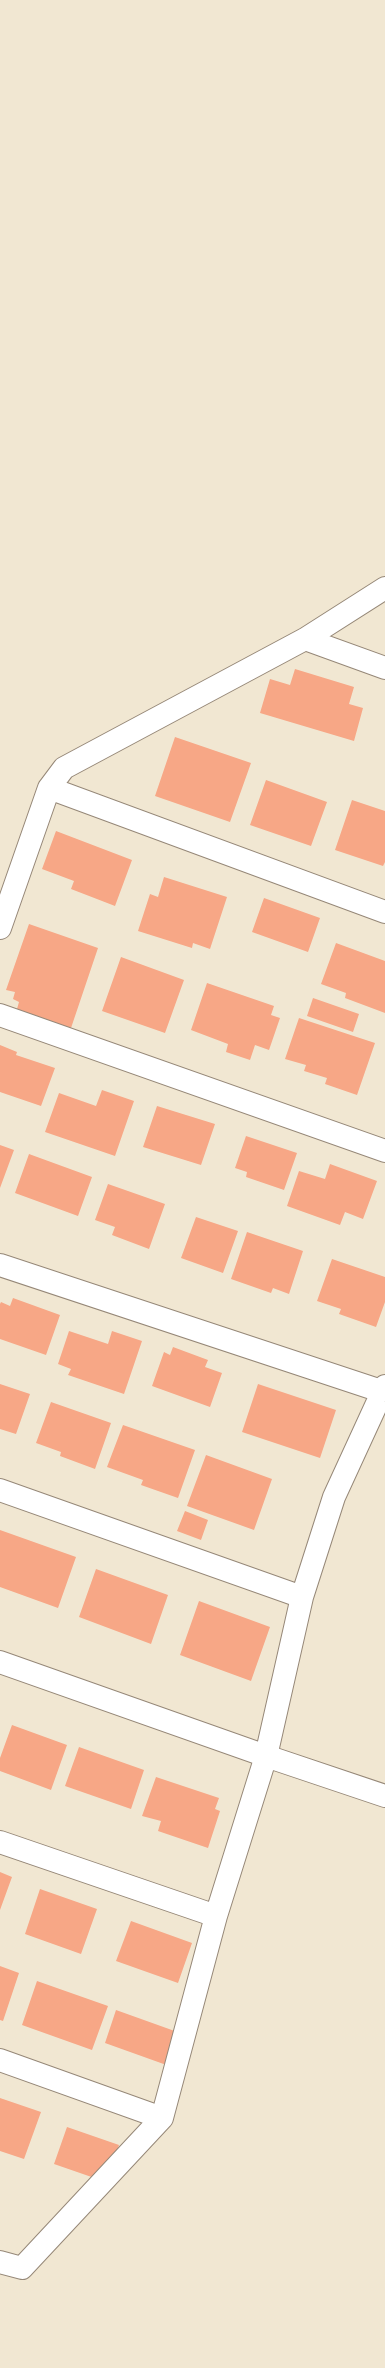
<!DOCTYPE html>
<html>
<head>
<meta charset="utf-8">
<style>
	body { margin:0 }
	canvas { display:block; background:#f1e7d2 }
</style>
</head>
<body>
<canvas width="385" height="2368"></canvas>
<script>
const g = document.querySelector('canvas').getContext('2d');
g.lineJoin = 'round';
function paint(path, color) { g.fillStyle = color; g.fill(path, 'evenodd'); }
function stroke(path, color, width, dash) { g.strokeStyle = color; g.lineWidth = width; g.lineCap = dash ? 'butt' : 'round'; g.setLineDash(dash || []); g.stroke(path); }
const building = new Path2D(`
	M 295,669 L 354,687 L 349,704 L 363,708 L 354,741 L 260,713 L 270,679 L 290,685 Z
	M 175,737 L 251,763 L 230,822 L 155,796 Z
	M 266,780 L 327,802 L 311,846 L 250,825 Z
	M 352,800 L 385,811 L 385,862 L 383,866 L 335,850 Z
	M 56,831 L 132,860 L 115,906 L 71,889 L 74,881 L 42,869 Z
	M 164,877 L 227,897 L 210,949 L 193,943 L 192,948 L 138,931 L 150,894 L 158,897 Z
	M 264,898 L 320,918 L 308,952 L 252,932 Z
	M 29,924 L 98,948 L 71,1028 L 17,1009 L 19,1002 L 13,999 L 15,992 L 6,990 Z
	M 336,943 L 385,961 L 385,1013 L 345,998 L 346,993 L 321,984 Z
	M 121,957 L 184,980 L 165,1033 L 102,1011 Z
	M 207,983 L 274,1006 L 271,1015 L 280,1018 L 269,1050 L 255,1045 L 250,1060 L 226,1052 L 228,1044 L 191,1030 Z
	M 313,998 L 359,1014 L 353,1032 L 307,1016 Z
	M 299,1018 L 375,1043 L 357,1095 L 325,1084 L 327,1078 L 304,1071 L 306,1065 L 285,1059 Z
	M 0,1045 L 17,1052 L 16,1055 L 55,1068 L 41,1106 L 0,1092 Z
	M 102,1090 L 134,1101 L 115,1156 L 45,1132 L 59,1093 L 96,1106 Z
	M 157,1106 L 215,1124 L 201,1165 L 143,1147 Z
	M 246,1136 L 297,1153 L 284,1190 L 246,1177 L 247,1172 L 235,1168 Z
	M 0,1145 L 14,1150 L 0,1188 Z
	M 29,1154 L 92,1177 L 78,1216 L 15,1193 Z
	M 330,1164 L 377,1181 L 363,1219 L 345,1212 L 340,1225 L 287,1206 L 299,1171 L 325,1179 Z
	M 108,1184 L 165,1204 L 149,1249 L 112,1235 L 115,1227 L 95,1220 Z
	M 196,1217 L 238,1231 L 223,1273 L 181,1258 Z
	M 247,1232 L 303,1251 L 289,1294 L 273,1288 L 271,1293 L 231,1279 Z
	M 332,1259 L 385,1277 L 385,1302 L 376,1327 L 339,1314 L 341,1309 L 317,1301 Z
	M 13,1298 L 60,1315 L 46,1355 L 0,1339 L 0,1304 L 1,1302 L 10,1306 Z
	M 69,1331 L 108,1344 L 112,1331 L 142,1341 L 124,1394 L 68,1375 L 71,1369 L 58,1364 Z
	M 173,1347 L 208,1360 L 205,1367 L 222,1373 L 210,1407 L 152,1386 L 164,1352 L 170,1355 Z
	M 0,1384 L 30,1394 L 16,1434 L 0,1429 Z
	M 258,1384 L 336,1410 L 320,1458 L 242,1432 Z
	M 51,1402 L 111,1423 L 95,1469 L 60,1456 L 61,1452 L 36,1443 Z
	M 123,1425 L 195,1450 L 178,1498 L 141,1485 L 143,1480 L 107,1467 Z
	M 206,1455 L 272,1479 L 254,1530 L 187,1506 Z
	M 185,1511 L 208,1520 L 201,1540 L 177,1531 Z
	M 0,1530 L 76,1557 L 58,1608 L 0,1587 Z
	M 96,1569 L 168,1595 L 151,1644 L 79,1617 Z
	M 199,1601 L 270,1627 L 251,1681 L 180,1655 Z
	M 12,1725 L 67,1745 L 51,1790 L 0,1771 L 0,1758 Z
	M 79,1747 L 144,1770 L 131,1809 L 65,1786 Z
	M 156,1777 L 219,1798 L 215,1809 L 220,1811 L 208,1848 L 158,1831 L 161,1821 L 142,1816 Z
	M 0,1872 L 12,1877 L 0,1910 Z
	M 40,1889 L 97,1909 L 81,1954 L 25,1934 Z
	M 131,1921 L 192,1943 L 178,1983 L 116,1961 Z
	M 0,1966 L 19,1973 L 3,2021 L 0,2020 Z
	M 37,1981 L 108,2006 L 92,2050 L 22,2025 Z
	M 116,2010 L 183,2034 L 172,2067 L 105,2043 Z
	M 0,2098 L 41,2112 L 24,2159 L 0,2151 Z
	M 67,2127 L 119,2145 L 106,2182 L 54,2164 Z`);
const minor = new Path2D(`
	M 305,639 L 385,668
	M 49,788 L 385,912
	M 0,928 L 49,788 L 64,768 L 305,639 L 385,588
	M 0,1015 L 385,1151
	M 0,1265 L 381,1391
	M 0,1490 L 302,1597
	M 266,1756 L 385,1796
	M 0,1842 L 216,1916
	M 0,2060 L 162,2118
	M 0,2262 L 22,2268 L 162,2118 L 216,1916 L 266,1756 L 302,1597 L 334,1497 L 385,1386`);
const tertiary = new Path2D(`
	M 0,1662 L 266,1756`);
paint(building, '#f7a786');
stroke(minor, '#968878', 24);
stroke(tertiary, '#968878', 24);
stroke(minor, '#fff', 22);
stroke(tertiary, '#fff', 22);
</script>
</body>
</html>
